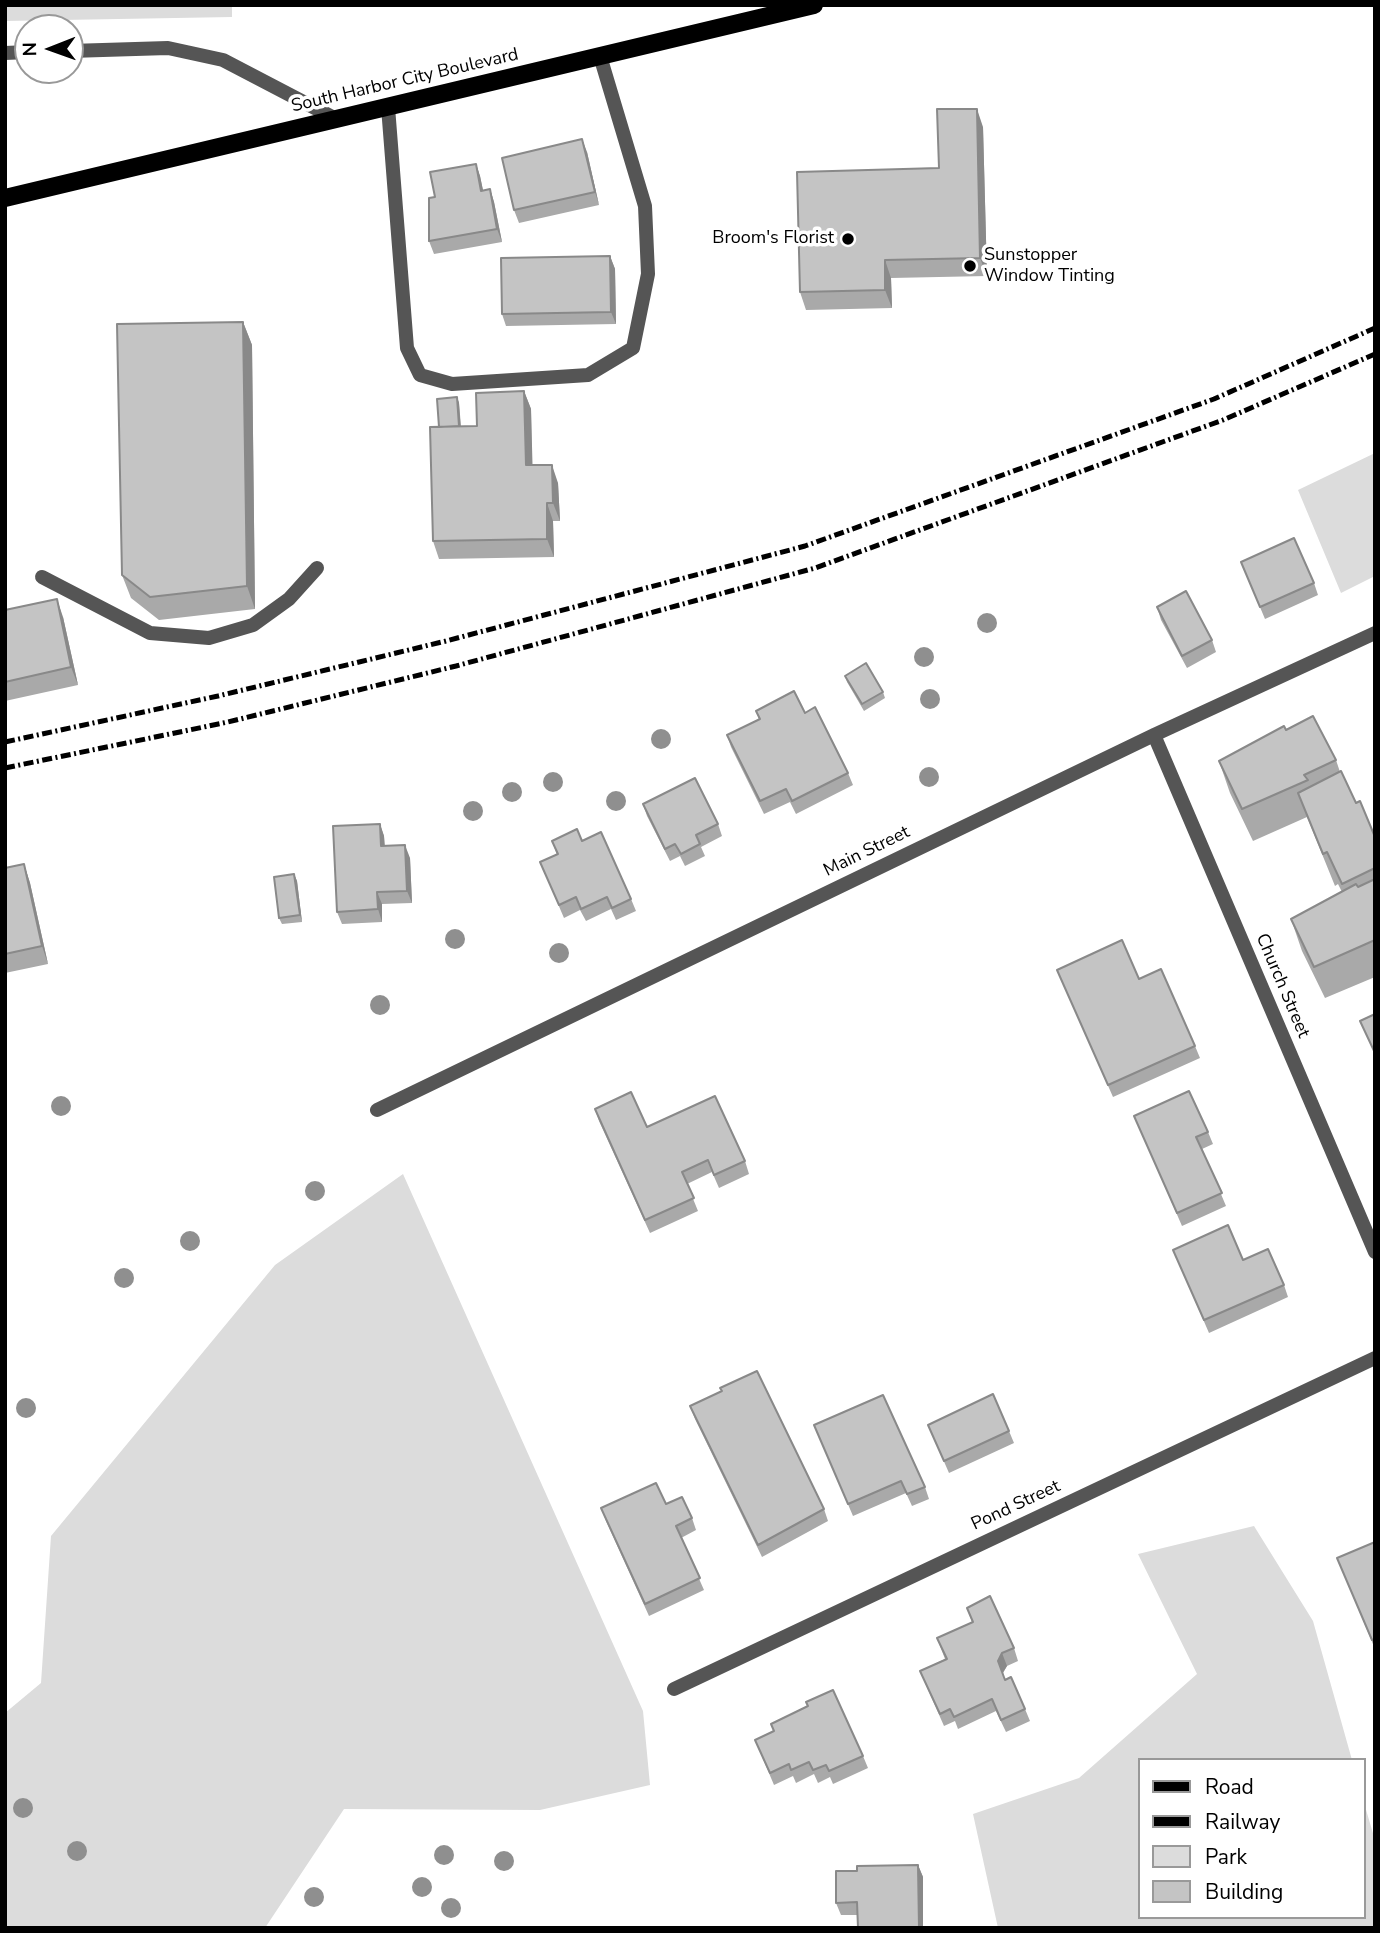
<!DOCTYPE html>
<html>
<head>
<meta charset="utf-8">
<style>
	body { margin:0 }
	#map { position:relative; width:1380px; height:1933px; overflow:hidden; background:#fff; font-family:"Nunito Sans",sans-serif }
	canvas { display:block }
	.frame { position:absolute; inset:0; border:7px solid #000; pointer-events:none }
	.legend { position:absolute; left:1138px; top:1758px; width:228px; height:161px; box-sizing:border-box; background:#fff; border:2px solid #999; margin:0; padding:9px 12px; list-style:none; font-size:21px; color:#000 }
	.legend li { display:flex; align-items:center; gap:14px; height:35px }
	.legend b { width:35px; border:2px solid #999 }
	.north { position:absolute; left:14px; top:14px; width:70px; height:70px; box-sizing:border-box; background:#fff; border:2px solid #999; border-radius:50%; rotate:269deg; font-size:19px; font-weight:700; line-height:28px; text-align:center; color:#000 }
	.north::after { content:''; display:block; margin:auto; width:24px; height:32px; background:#000; clip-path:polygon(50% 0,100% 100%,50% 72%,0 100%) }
</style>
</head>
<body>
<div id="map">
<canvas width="1380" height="1933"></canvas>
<div class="frame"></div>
<ul class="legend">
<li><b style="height:9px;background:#000"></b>Road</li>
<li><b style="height:9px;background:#000"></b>Railway</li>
<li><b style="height:19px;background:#dcdcdc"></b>Park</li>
<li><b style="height:19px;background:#c4c4c4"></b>Building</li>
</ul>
<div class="north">N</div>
</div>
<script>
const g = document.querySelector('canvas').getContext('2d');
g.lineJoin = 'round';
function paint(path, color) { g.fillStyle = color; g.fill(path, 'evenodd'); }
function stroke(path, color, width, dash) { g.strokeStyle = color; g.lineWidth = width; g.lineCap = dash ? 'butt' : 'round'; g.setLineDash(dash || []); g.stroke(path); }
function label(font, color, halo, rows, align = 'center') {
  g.font = font + ' "Nunito Sans",sans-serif'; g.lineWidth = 7; g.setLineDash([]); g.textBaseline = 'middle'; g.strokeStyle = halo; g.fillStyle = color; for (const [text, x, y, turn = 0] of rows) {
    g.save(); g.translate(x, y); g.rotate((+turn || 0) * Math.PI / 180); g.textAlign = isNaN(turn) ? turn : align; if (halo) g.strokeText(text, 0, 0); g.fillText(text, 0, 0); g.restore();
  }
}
const green = new Path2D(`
	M 5,5 L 232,5 L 232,17 L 5,21 Z
	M 1375,453 L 1375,576 L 1341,593 L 1298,490 Z
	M 403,1174 L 643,1711 L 650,1785 L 540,1810 L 344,1809 L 265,1928 L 5,1928 L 5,1713 L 41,1683 L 51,1536 L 275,1265 Z
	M 1254,1526 L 1313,1621 L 1352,1760 L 1140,1760 L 1140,1917 L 1364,1917 L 1364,1803 L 1375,1840 L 1375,1928 L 998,1928 L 973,1814 L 1079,1778 L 1197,1674 L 1138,1554 Z`);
const lane = new Path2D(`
	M 388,107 L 407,348 L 420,375 L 452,384 L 588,375 L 633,348 L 648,274 L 645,206 L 600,56
	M 42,577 L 150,633 L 209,638 L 253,625 L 289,599 L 317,568`);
const street = new Path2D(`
	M 70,51 L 168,48 L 223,60 L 336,119
	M 5,53 L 28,52
	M 1154,735 L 1375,1252
	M 377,1110 L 1154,735 L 1375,633
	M 674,1689 L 1375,1358`);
const primary = new Path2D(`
	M 5,198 L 814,5`);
const rail = new Path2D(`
	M 5,742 L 218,696 L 446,641 L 805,546 L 1214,399 L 1375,328
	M 5,768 L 228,722 L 456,666 L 815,568 L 1223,420 L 1375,354`);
const trees = [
	[987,623],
	[924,657],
	[930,699],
	[661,739],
	[929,777],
	[553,782],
	[512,792],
	[616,801],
	[473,811],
	[455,939],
	[559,953],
	[380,1005],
	[61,1106],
	[315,1191],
	[190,1241],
	[124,1278],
	[26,1408],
	[23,1808],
	[77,1851],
	[444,1855],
	[504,1861],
	[422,1887],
	[314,1897],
	[451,1908]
];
const wall = new Path2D(`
	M 983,127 L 987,276 L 891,278 L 892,308 L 806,310 L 800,292 L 939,168 Z
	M 587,152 L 599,205 L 519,223 L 514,210 Z
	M 476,164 L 480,176 L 483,191 L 490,189 L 494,202 L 502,242 L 434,254 L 429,241 L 435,197 Z
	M 610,256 L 615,269 L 616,324 L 506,326 L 502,314 Z
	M 243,322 L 252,345 L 255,609 L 159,620 L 131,598 L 122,575 Z
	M 524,391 L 531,409 L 532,465 L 558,483 L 560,521 L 553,521 L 554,557 L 439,559 L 433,541 L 457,397 L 459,403 L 461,426 L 477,426 Z
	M 1241,562 L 1314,583 L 1318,595 L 1265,619 Z
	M 1157,607 L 1212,640 L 1216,652 L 1187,668 L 1161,620 Z
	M 5,610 L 63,617 L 78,685 L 5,701 Z
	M 845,676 L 883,692 L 885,698 L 864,711 L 847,682 Z
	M 756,711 L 805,713 L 848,773 L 853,785 L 796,814 L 790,802 L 764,814 L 731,747 L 727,735 L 759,719 Z
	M 1286,730 L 1336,760 L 1340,772 L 1375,837 L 1375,977 L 1325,998 L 1302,951 L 1291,919 L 1342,892 L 1338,884 L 1335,886 L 1307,817 L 1253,841 L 1230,793 L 1219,761 Z
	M 643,804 L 718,824 L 722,836 L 701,847 L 705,856 L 685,866 L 680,856 L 670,861 L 647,816 Z
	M 380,824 L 384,836 L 385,846 L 410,858 L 412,903 L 382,904 L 382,922 L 342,924 L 337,912 Z
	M 552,841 L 582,841 L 631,899 L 636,911 L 616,920 L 611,909 L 586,921 L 580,910 L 564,918 L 540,862 L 557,855 Z
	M 24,864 L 30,883 L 48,964 L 5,973 L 5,868 Z
	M 294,874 L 297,881 L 302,922 L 282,924 L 279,918 Z
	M 1057,970 L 1195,1046 L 1200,1058 L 1113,1097 Z
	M 595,1109 L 745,1161 L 749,1174 L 719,1188 L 712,1172 L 687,1184 L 698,1211 L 650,1233 L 599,1121 Z
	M 1134,1116 L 1208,1132 L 1213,1144 L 1202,1149 L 1226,1206 L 1182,1226 Z
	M 1173,1250 L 1284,1285 L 1288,1297 L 1209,1333 Z
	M 690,1406 L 824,1509 L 828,1521 L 762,1557 L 695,1419 Z
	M 814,1425 L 925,1487 L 929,1499 L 912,1506 L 906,1493 L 853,1516 Z
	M 928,1425 L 1009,1431 L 1014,1443 L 949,1473 Z
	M 666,1504 L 692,1518 L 696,1530 L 681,1538 L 704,1590 L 649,1616 L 606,1521 L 601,1508 Z
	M 1375,1542 L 1375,1649 L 1337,1558 Z
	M 967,1608 L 1014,1648 L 1018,1661 L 1007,1666 L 1003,1673 L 1005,1680 L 1025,1709 L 1030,1721 L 1006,1732 L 996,1711 L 958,1729 L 955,1721 L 944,1726 L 925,1683 L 920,1671 L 945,1659 L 937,1638 L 972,1622 Z
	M 771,1724 L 863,1756 L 868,1768 L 833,1784 L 830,1777 L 818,1783 L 814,1774 L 796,1783 L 793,1776 L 774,1785 L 755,1740 L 774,1731 Z
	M 918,1865 L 923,1877 L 923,1928 L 858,1928 L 857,1915 L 841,1915 L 836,1903 L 857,1871 Z`);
const shadedWall = new Path2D(`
	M 977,109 L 983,127 L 987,276 L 980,258 Z
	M 582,139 L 587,152 L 599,205 L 595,192 Z
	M 476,164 L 480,176 L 486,204 L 481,191 Z
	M 490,189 L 494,202 L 502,242 L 497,229 Z
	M 610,256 L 615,269 L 616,324 L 611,312 Z
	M 885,260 L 891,278 L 892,308 L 885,290 Z
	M 243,322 L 252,345 L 255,609 L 247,586 Z
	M 524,391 L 531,409 L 533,483 L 526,465 Z
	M 457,397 L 459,403 L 461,433 L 459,427 Z
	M 552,465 L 558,483 L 560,521 L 553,503 Z
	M 547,503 L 553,521 L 554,557 L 547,539 Z
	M 57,599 L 63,617 L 78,685 L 71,667 Z
	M 380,824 L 384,836 L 385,859 L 381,846 Z
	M 405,845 L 410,858 L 412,903 L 407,891 Z
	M 24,864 L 30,883 L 48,964 L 42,946 Z
	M 294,874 L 297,881 L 302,922 L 300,915 Z
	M 377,892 L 382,904 L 382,922 L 378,909 Z
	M 1002,1653 L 1007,1666 L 1002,1674 L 998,1661 Z
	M 918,1865 L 923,1877 L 923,1928 L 919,1928 Z`);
const building = new Path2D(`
	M 937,109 L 977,109 L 980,258 L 885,260 L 885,290 L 800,292 L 797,172 L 939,168 Z
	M 582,139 L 595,192 L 514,210 L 502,158 Z
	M 476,164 L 481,191 L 490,189 L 497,229 L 429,241 L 429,198 L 435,197 L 430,172 Z
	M 610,256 L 611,312 L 502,314 L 501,258 Z
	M 243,322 L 247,586 L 150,597 L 122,575 L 117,324 Z
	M 524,391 L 526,465 L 552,465 L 553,503 L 547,503 L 547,539 L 433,541 L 430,427 L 477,426 L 476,393 Z
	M 457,397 L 459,426 L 439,427 L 437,399 Z
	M 1294,538 L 1314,583 L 1260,607 L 1241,562 Z
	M 1186,591 L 1212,640 L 1182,656 L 1157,607 Z
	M 57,599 L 71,667 L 5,682 L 5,610 Z
	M 866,663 L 883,692 L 862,704 L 845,676 Z
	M 794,691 L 805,713 L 815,707 L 848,773 L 792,801 L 786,789 L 760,801 L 727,735 L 760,719 L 756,711 Z
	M 1313,716 L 1336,760 L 1304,775 L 1308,780 L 1242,809 L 1219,761 L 1284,726 L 1286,730 Z
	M 1341,771 L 1356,803 L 1360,801 L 1375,837 L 1375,868 L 1342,884 L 1327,852 L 1323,854 L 1298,793 Z
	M 695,778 L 718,824 L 696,835 L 700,844 L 681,854 L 675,844 L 665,849 L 643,804 Z
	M 380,824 L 381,846 L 405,845 L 407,891 L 377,892 L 378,909 L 337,912 L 333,826 Z
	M 577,829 L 582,841 L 601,832 L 631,899 L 612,908 L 607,897 L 581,909 L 576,897 L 559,905 L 540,862 L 558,854 L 552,841 Z
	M 24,864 L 42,946 L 5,954 L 5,868 Z
	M 294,874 L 300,915 L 279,918 L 274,877 Z
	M 1375,879 L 1375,940 L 1314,967 L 1291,919 L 1356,884 L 1358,887 Z
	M 1122,940 L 1139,979 L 1161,969 L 1195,1046 L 1108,1085 L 1057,970 Z
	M 1375,1014 L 1375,1053 L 1360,1021 Z
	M 1189,1091 L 1208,1132 L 1196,1137 L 1222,1193 L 1177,1213 L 1134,1116 Z
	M 631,1092 L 647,1127 L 715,1096 L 745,1161 L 714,1175 L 708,1160 L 682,1172 L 694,1198 L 645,1220 L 595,1109 Z
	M 1228,1225 L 1243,1260 L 1268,1249 L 1284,1285 L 1204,1320 L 1173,1250 Z
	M 757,1371 L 824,1509 L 758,1545 L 690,1406 L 722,1391 L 720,1388 Z
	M 993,1394 L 1009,1431 L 944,1461 L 928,1425 Z
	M 883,1395 L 925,1487 L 907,1494 L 901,1481 L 848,1504 L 814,1425 Z
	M 656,1483 L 666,1504 L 682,1497 L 692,1518 L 676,1526 L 700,1578 L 645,1604 L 601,1508 Z
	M 1375,1542 L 1375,1639 L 1372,1640 L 1337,1558 Z
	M 990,1596 L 1014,1648 L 1002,1653 L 998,1661 L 1005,1680 L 1011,1677 L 1025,1709 L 1001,1720 L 992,1699 L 954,1717 L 950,1709 L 940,1714 L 920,1671 L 947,1659 L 937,1638 L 973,1622 L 967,1608 Z
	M 833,1690 L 863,1756 L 829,1771 L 826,1765 L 813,1770 L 809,1762 L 791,1770 L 789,1764 L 770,1773 L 755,1740 L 774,1731 L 771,1724 L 808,1706 L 806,1702 Z
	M 918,1865 L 919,1928 L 858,1928 L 857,1902 L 836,1903 L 836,1871 L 857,1871 L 857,1866 Z`);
const markers = [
	[848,239,7,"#000"],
	[970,266,7,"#000"]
];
const streetNames = [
	["South Harbor City Boulevard",405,81,-13],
	["Main Street",867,852,-26],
	["Church Street",1282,986,67],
	["Pond Street",1016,1506,-25]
];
const poiNames = [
	["Broom's Florist",834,239],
	["Sunstopper",984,256,"left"],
	["Window Tinting",984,277,"left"]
];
paint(green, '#dcdcdc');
stroke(lane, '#555', 14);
stroke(street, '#555', 14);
stroke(primary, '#000', 18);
stroke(rail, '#000', 5, [10, 3.5, 2, 3.5]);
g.fillStyle = '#8f8f8f';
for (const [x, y] of trees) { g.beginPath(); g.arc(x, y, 10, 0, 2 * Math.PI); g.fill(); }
paint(wall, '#a9a9a9');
paint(shadedWall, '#898989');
paint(building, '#c4c4c4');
stroke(building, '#898989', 2);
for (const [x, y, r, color] of markers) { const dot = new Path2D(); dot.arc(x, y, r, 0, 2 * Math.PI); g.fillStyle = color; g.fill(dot); stroke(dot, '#fff', 2.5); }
label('18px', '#000', '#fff', streetNames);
label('18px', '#000', '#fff', poiNames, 'right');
</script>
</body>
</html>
